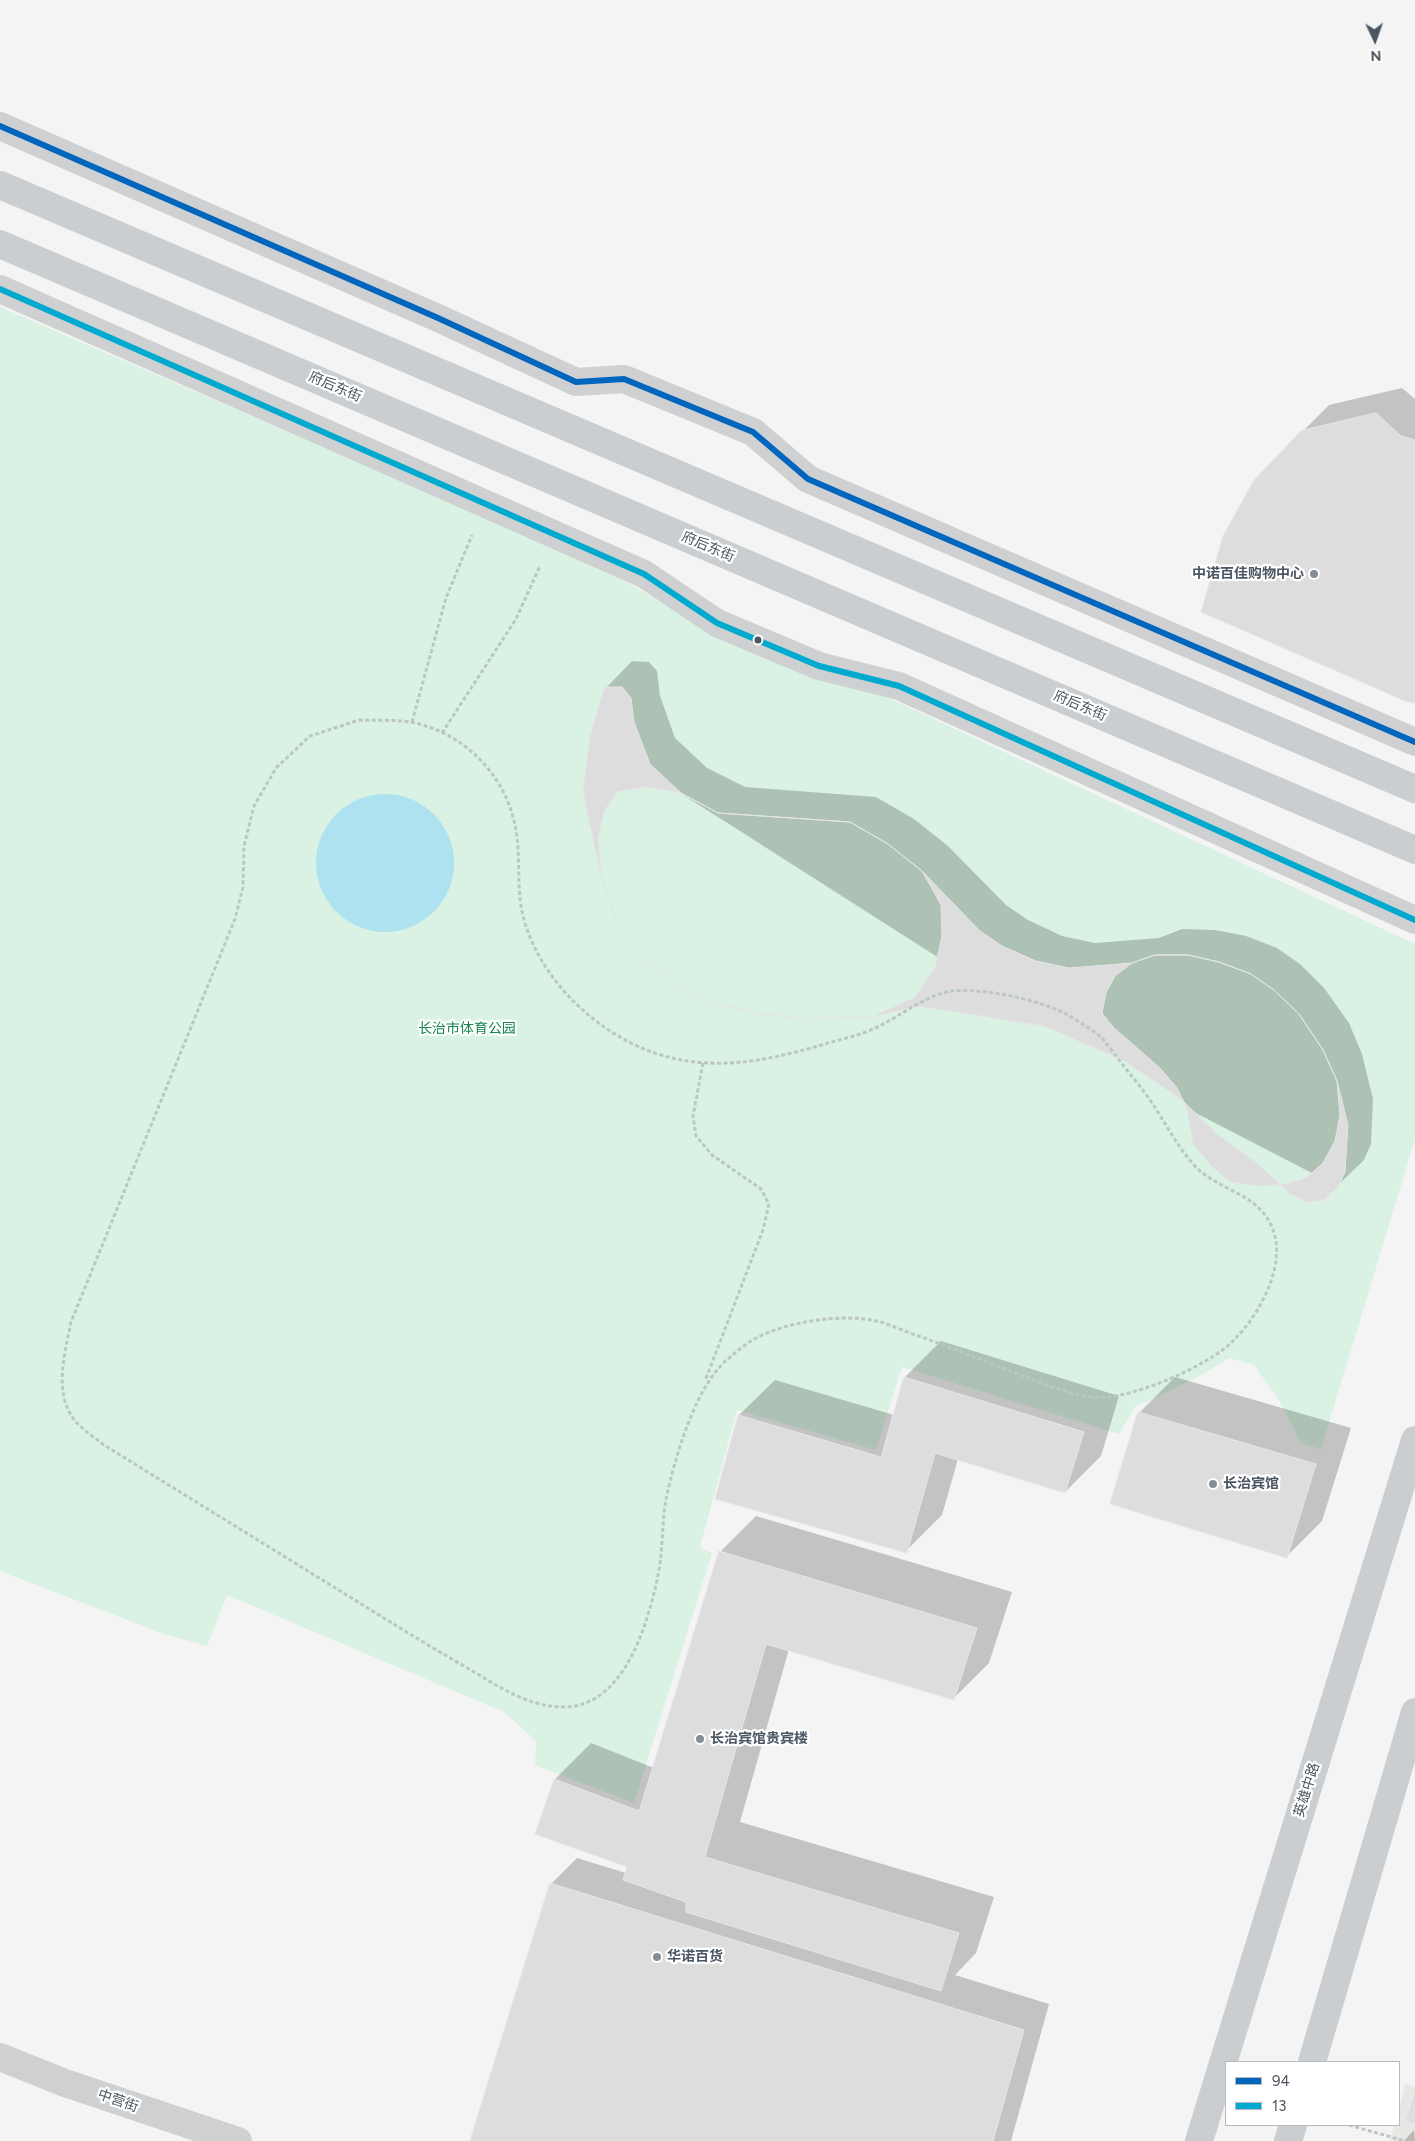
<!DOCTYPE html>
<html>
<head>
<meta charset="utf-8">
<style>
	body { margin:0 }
	#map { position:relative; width:1415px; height:2141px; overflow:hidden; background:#f4f4f4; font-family:Figtree,sans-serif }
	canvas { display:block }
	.legend { position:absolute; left:1225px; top:2061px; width:175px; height:65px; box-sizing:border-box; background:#fff; border:1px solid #b7bbc0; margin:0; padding:6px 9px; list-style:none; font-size:15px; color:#4a5661 }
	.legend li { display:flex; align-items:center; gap:10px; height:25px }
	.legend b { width:25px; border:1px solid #b7bbc0 }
	.north { position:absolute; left:1350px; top:15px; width:50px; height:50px; -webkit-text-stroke:4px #fff; paint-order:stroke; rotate:177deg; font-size:14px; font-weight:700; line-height:20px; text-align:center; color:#4a5661 }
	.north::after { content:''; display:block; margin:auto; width:18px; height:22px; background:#4a5661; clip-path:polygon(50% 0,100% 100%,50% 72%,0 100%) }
</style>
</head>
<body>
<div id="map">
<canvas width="1415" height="2141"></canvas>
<ul class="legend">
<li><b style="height:6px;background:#0065bd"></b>94</li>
<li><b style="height:6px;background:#00a9ce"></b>13</li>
</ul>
<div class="north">N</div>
</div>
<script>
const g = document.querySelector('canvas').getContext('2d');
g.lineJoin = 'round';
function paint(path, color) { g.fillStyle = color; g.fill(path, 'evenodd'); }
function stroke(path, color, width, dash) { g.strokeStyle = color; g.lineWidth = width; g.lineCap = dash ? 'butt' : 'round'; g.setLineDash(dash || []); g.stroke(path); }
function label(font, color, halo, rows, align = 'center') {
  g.font = font + ' Figtree,"Noto Sans SC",sans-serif'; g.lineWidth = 4.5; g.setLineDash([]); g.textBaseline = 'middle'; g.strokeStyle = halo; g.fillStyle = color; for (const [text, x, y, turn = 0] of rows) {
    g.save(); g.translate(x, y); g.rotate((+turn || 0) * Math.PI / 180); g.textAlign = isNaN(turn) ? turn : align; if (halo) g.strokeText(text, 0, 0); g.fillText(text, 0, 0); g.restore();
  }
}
const commercial = new Path2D(`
	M 1405,2084 L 1415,2087 L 1415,2141 L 1390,2141 L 1394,2125 L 1399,2125 L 1399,2109 Z`);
const green = new Path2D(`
	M 0,307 L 603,568 L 684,616 L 859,684 L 1415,944 L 1415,1139 L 1321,1449 L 1301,1443 L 1279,1400 L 1254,1365 L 1229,1358 L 1198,1377 L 1135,1407 L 1119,1434 L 902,1367 L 876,1450 L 737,1410 L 700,1547 L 712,1553 L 634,1803 L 535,1765 L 536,1741 L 504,1712 L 227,1595 L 207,1646 L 164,1634 L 0,1571 Z`);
const water = new Path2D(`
	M316 863a69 69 0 1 1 138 0a69 69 0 1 1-138 0Z`);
const shadow = new Path2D(`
	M 1402,388 L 1415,399 L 1415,701 L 1302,432 L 1329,405 Z
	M 632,661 L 649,662 L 657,671 L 660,696 L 675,738 L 707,768 L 745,787 L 876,797 L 914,819 L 948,846 L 1006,905 L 1028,920 L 1062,936 L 1095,943 L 1159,938 L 1182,929 L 1215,930 L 1246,936 L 1277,948 L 1300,964 L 1324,988 L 1349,1023 L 1362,1054 L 1373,1099 L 1371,1144 L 1364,1160 L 1337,1186 L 1188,1109 L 1183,1099 L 1125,1060 L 1044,1025 L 591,736 L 606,688 Z
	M 941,1341 L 1119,1396 L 1101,1456 L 1065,1492 L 958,1459 L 942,1515 L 906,1551 L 739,1415 L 775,1380 L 894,1415 L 905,1377 Z
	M 1175,1377 L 1351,1428 L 1322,1521 L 1286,1557 L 1139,1413 Z
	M 756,1516 L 1012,1592 L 989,1663 L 953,1699 L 789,1649 L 740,1822 L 994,1897 L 976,1953 L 955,1975 L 1049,2004 L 1011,2141 L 471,2141 L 551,1884 L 577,1858 L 626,1873 L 629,1866 L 537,1834 L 555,1779 L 591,1743 L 654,1768 L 720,1552 Z
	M 1414,2130 L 1415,2141 L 1404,2141 Z`);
const building = new Path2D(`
	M 1376,413 L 1401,436 L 1415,440 L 1415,703 L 1405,701 L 1201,612 L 1223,536 L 1254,480 L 1301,431 Z
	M 605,687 L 622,687 L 631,698 L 634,722 L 650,764 L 681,793 L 718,813 L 850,822 L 888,844 L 922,871 L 980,931 L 1002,946 L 1036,961 L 1069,968 L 1132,963 L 1155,955 L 1188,955 L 1219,962 L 1251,974 L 1274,990 L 1299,1014 L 1323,1050 L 1337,1081 L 1348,1125 L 1345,1172 L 1338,1187 L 1324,1200 L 1306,1202 L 1290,1194 L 1257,1163 L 1217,1134 L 1182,1100 L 1124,1061 L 1044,1026 L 918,1006 L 872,1017 L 804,1019 L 754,1013 L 716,1003 L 674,983 L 638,953 L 616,922 L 601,877 L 583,791 L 590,736 Z
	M 645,787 L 681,793 L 718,813 L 850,822 L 888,844 L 922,871 L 941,905 L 942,936 L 935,968 L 915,997 L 872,1017 L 804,1019 L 754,1013 L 716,1003 L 674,983 L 638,953 L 616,922 L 601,877 L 598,837 L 605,810 L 617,792 Z
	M 1155,955 L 1188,955 L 1219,962 L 1251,974 L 1274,990 L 1299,1014 L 1323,1050 L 1337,1081 L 1340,1115 L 1335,1141 L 1323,1163 L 1306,1178 L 1286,1184 L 1258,1186 L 1230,1182 L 1211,1166 L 1193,1144 L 1187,1109 L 1177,1088 L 1160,1068 L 1114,1028 L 1102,1013 L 1106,993 L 1115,976 L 1132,963 Z
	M 904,1377 L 1084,1432 L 1065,1493 L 935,1453 L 907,1553 L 715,1499 L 738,1415 L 881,1457 Z
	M 1138,1412 L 1316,1464 L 1287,1558 L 1110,1504 Z
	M 719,1551 L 977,1628 L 954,1700 L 766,1644 L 705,1857 L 959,1933 L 941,1991 L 686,1912 L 686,1902 L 623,1880 L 627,1867 L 535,1834 L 554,1779 L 639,1811 Z
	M 550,1883 L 1024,2030 L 993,2141 L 470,2141 Z
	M 1415,2091 L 1415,2124 L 1406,2121 Z`);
const path = new Path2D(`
	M 359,720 C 377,721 398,719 415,723 C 468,735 508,779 516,831 C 521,859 516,888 523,916 C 538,975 589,1026 644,1049 C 705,1074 764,1062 825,1044 C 838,1040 853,1037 866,1032 C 892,1022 915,1002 942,993 C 970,984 1041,1000 1066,1014 C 1078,1021 1093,1030 1102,1038 C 1104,1040 1118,1059 1120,1061 C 1131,1076 1144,1090 1154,1106 C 1167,1126 1178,1147 1194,1165 C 1216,1190 1256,1192 1271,1225 C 1289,1262 1260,1314 1234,1340 C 1209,1366 1127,1402 1091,1397 C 1068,1394 1045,1384 1023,1376 C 988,1362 952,1348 916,1335 C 903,1331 890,1324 876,1321 C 841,1313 782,1322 751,1341 C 743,1346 736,1352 729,1358 C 696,1384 675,1457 666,1499 C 662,1522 663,1546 659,1570 C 649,1621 625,1710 560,1707 C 525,1705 498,1686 469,1669 C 436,1650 403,1630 371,1610 C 282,1555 193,1500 104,1445 C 95,1438 85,1431 77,1423 C 52,1396 65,1353 71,1322 L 235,919 L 243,887 L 244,846 L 254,806 L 276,768 L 310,736 Z
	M 412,722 L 446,598 L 472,535
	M 442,733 L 516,619 L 540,566
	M 703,1063 L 693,1116 L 696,1136 L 712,1155 L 761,1189 L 769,1204 L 763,1230 L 705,1381
	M 1349,2125 L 1405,2141`);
const minor = new Path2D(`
	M 0,126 L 438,318 L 576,382 L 624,379 L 753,432 L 808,479 L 1415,742
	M 0,289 L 644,574 L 717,623 L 819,666 L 899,686 L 1415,920
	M 0,2057 L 65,2083 L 238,2141`);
const major = new Path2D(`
	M 0,185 L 1415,789
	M 0,244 L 1415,850
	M 1312,2062 L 1415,1712
	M 1199,2141 L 1415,1440
	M 1288,2141 L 1293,2125`);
const bus1 = new Path2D(`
	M 0,126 L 438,318 L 576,382 L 624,379 L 753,432 L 808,479 L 1415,742`);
const bus2 = new Path2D(`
	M 0,289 L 644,574 L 717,623 L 819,666 L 899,686 L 1415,920`);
const markers = [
	[1314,574,5,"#868d94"],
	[758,640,4.5,"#4a5661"],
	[1213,1484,5,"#868d94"],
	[700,1739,5,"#868d94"],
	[657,1957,5,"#868d94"]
];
const streetNames = [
	["府后东街",335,387,23],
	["府后东街",708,547,23],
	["府后东街",1080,706,23],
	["英雄中路",1307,1790,-73],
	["中营街",118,2101,19]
];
const poiNames = [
	["中诺百佳购物中心",1304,574,"right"],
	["长治宾馆",1223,1484],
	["长治宾馆贵宾楼",710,1739],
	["华诺百货",667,1957]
];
const parkNames = [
	["长治市体育公园",467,1029]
];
paint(commercial, '#e8e7e3');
paint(green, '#d9f2e3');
paint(water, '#aee2f0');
paint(shadow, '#0003');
paint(building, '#ddddde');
stroke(building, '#e5e6e7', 1);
stroke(path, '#bcc7c4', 3, [4, 2.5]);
stroke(minor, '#ced0d2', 28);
stroke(major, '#caced1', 28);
stroke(bus1, '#0065bd', 6);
stroke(bus2, '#00a9ce', 6);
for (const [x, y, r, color] of markers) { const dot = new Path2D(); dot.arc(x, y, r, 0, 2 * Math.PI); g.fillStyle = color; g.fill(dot); stroke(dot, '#fff', 2); }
label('14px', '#4a5661', '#fff', streetNames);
label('bold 14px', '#4a5661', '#fff', poiNames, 'left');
label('14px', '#17864f', '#fff', parkNames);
</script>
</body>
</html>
